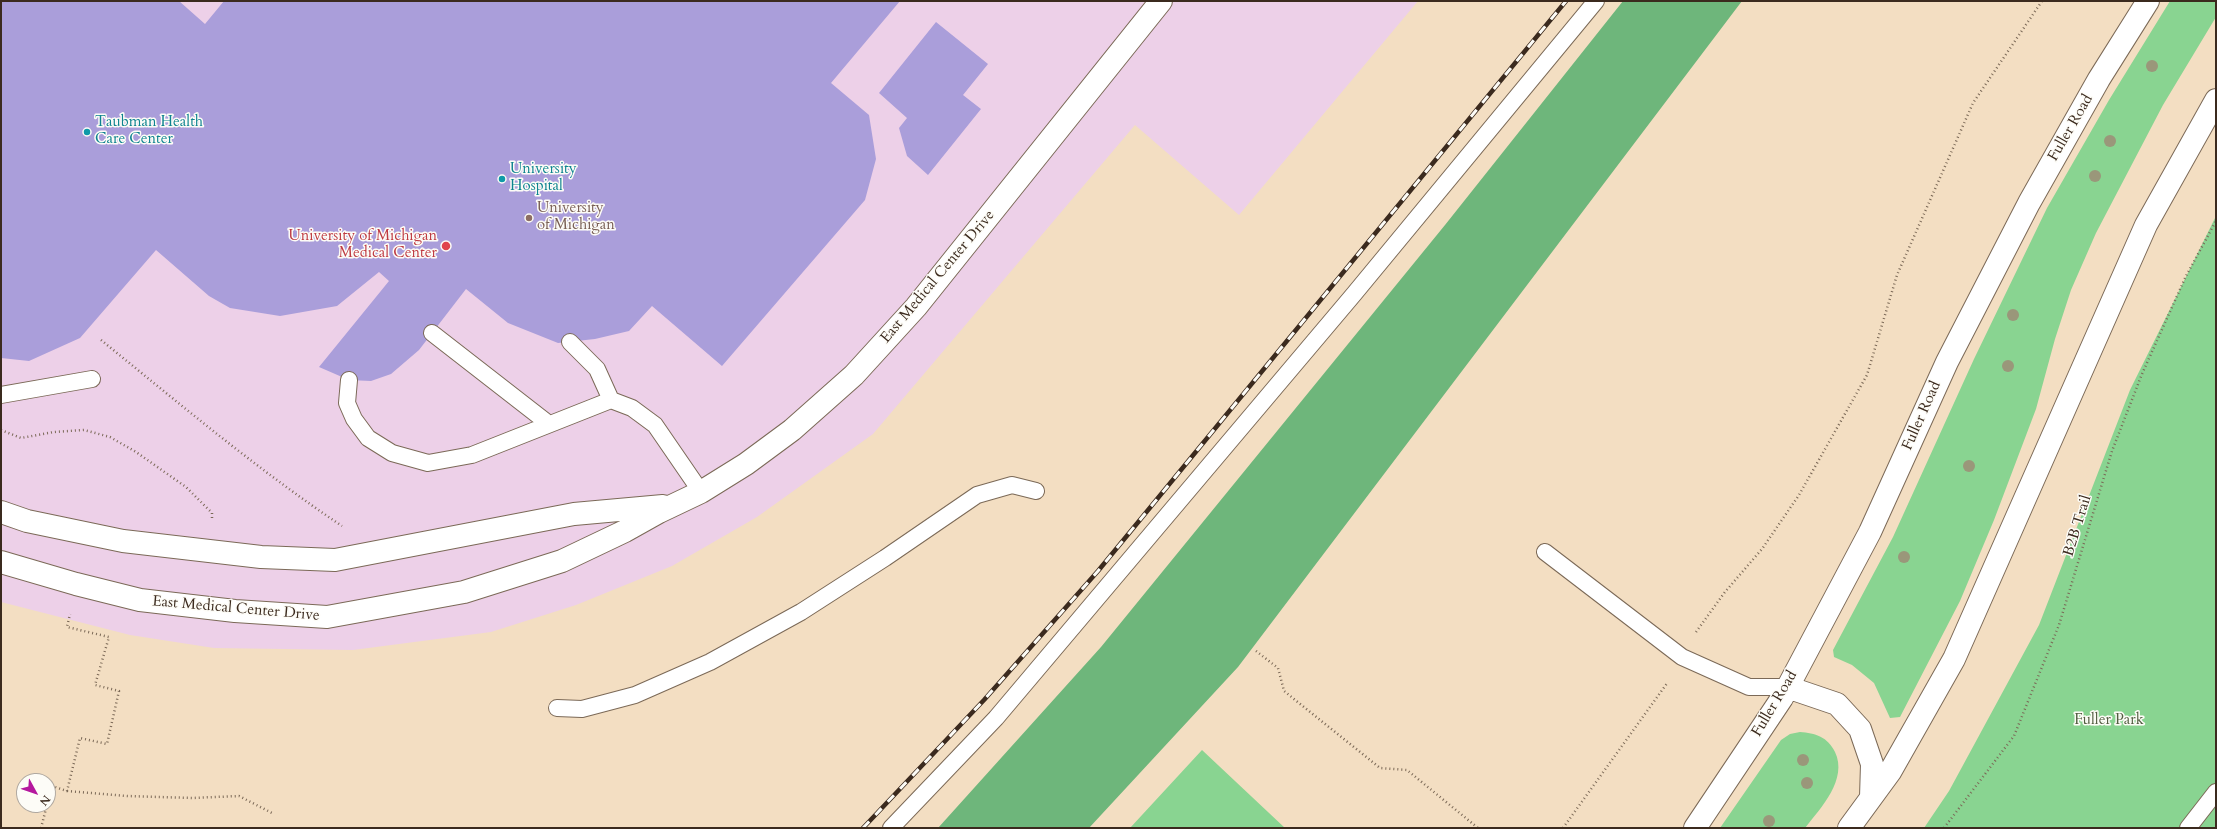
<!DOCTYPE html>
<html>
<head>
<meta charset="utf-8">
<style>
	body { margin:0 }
	#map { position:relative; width:2217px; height:829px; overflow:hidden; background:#f3dec2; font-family:Cardo,serif }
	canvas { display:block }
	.frame { position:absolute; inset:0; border:2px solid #3b2a1e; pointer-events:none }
	.north { position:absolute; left:16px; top:773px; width:40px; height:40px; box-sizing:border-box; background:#fdfcf7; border:1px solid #afa8a0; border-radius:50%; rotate:130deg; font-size:11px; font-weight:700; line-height:16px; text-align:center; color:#3b2a1e }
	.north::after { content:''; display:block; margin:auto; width:14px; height:18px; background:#b5179e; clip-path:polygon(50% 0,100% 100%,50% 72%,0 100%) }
</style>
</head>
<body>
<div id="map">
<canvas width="2217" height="829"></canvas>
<div class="frame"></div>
<div class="north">N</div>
</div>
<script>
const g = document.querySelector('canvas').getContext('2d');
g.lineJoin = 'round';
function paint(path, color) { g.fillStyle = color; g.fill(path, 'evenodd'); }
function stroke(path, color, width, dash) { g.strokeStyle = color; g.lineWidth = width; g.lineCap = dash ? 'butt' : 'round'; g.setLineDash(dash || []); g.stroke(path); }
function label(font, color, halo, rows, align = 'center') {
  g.font = font + ' Cardo,serif'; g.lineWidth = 3; g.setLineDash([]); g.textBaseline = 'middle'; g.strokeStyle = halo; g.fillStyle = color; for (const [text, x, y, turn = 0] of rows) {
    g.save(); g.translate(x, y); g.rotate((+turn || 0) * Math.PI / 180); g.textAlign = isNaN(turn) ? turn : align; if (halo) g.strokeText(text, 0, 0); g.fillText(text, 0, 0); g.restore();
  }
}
const built = new Path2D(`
	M 1,1 L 1418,1 L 1239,215 L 1135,125 L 873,434 L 757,517 L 672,566 L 576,605 L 491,632 L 353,650 L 214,648 L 130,635 L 1,602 Z`);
const green = new Path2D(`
	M 2170,1 L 2216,1 L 2216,17 L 2163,105 L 2096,233 L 2071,290 L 2055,339 L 2036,409 L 1994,520 L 1960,601 L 1900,717 L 1890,718 L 1874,683 L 1852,665 L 1834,657 L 1833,650 L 1893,537 L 1974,359 L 2047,208 L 2109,100 Z
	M 2216,216 L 2216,828 L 1924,828 L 1949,791 L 2039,625 L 2130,390 Z
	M 1800,732 C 1815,733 1828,737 1835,752 C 1848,779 1821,808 1805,828 L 1720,828 L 1781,740 L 1790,734 Z
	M 1202,750 L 1285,828 L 1130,828 Z`);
const forest = new Path2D(`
	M 1623,1 L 1742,1 L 1238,667 L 1089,828 L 938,828 L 1101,647 L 1445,225 Z`);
const building = new Path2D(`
	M 1,1 L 179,1 L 205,24 L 224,1 L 900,1 L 831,83 L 869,115 L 876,159 L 865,200 L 722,366 L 652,306 L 629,331 L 595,339 L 558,343 L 508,323 L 466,289 L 419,350 L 391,374 L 371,381 L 349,380 L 319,367 L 389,281 L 379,272 L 337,306 L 280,316 L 230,308 L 209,296 L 156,250 L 80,338 L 29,361 L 1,358 Z
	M 936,22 L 988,64 L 963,95 L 981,109 L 928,175 L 907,156 L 899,128 L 907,118 L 879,93 Z`);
const path = new Path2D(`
	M 101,340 C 180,404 258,470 342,526
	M 1,430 L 21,438 L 54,432 L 84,430 L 110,437 L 136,452 L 186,487 L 212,513 L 212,520
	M 1696,632 L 1725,592 L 1762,549 L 1799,495 L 1867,375 L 1897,275 L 1973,103 L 2042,1
	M 1256,651 L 1278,668 L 1284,691 L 1380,768 L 1407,770 L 1478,828
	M 67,791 L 127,796 L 192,798 L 239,796 L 272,813
	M 48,802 L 52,786 L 67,791 L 80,738 L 107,744 L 119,691 L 95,685 L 109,637 L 67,627 L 70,614
	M 41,828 L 47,805
	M 1563,828 L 1668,682
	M 1944,828 L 2014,736 L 2059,625 L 2112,451 L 2142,374 L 2186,276 L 2216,221`);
const lane = new Path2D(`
	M 432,333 L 549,424
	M 570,342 L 597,369 L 611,400
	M 349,380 L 347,403 L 354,419 L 368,438 L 392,453 L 428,463 L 472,455 L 611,400 L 632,408 L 655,425 L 701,492
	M 1,395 L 92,379
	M 1545,552 L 1682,657 L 1749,687 L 1787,687
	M 557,708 L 582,709 L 635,695 L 710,662 L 801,612 L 885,558 L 977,495 L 1012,485 L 1036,491
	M 891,828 L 996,718 L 1354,294 L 1596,1
	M 2188,828 L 2216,792`);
const secondary = new Path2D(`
	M 1,512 L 27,521 L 123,541 L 261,557 L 335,560 L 574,514 L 663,506
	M 1,562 L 76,584 L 140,600 L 235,611 L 327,617 L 464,592 L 562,561 L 625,531 L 659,512 L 701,492 L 746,464 L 792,430 L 854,375 L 916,307 L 1161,1
	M 1787,687 L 1837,704 L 1860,729 L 1872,764 L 1871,797
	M 1695,828 L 1782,698 L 1870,532 L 1947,362 L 2029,203 L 2099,79 L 2148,1
	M 1849,828 L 1890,772 L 1954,659 L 2146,225 L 2216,100`);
const rail = new Path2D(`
	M 863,828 L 984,700 L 1098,571 L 1566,1`);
const trees = [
	[2152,66],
	[2110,141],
	[2095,176],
	[2013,315],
	[2008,366],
	[1969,466],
	[1904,557],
	[1803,760],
	[1807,783],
	[1769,821]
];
const markers = [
	[87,132,4,"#0f9aa8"],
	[502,179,4,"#0f9aa8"],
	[529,218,4,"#8d6e63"],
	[446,246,5,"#e0444e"]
];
const cultureNames = [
	["Taubman Health",95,123],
	["Care Center",95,140],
	["University",510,170],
	["Hospital",510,187]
];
const streetNames = [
	["Fuller Road",2071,128,-60],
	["East Medical Center Drive",938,277,-50],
	["Fuller Road",1922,416,-66],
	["B2B Trail",2078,526,-73],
	["East Medical Center Drive",236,609,5],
	["Fuller Road",1775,704,-59]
];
const educationNames = [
	["University",537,209],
	["of Michigan",537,226]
];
const healthNames = [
	["University of Michigan",437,237],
	["Medical Center",437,254]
];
const parkNames = [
	["Fuller Park",2109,721]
];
paint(built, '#edd0e8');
paint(green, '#89d491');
paint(forest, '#6eb67b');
paint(building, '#aa9eda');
stroke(lane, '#7b6957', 18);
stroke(secondary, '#7b6957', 24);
stroke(path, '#7b6957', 2.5, [1, 3]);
stroke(lane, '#fff', 16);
stroke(secondary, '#fff', 22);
stroke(rail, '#3b2a1e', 4.5);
stroke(rail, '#fdfcf7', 3, [9]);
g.fillStyle = '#9a977a';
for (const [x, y] of trees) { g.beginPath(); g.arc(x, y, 6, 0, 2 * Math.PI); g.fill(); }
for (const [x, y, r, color] of markers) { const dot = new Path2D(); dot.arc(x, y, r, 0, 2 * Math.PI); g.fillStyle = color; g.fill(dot); stroke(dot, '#fdfcf7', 1.5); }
label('15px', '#0d838f', '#fdfcf7', cultureNames, 'left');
label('15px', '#3b2a1e', '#fdfcf7', streetNames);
label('15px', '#785e54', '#fdfcf7', educationNames, 'left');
label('15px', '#be3a42', '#fdfcf7', healthNames, 'right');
label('15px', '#525d40', '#fdfcf7', parkNames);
</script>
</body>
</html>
